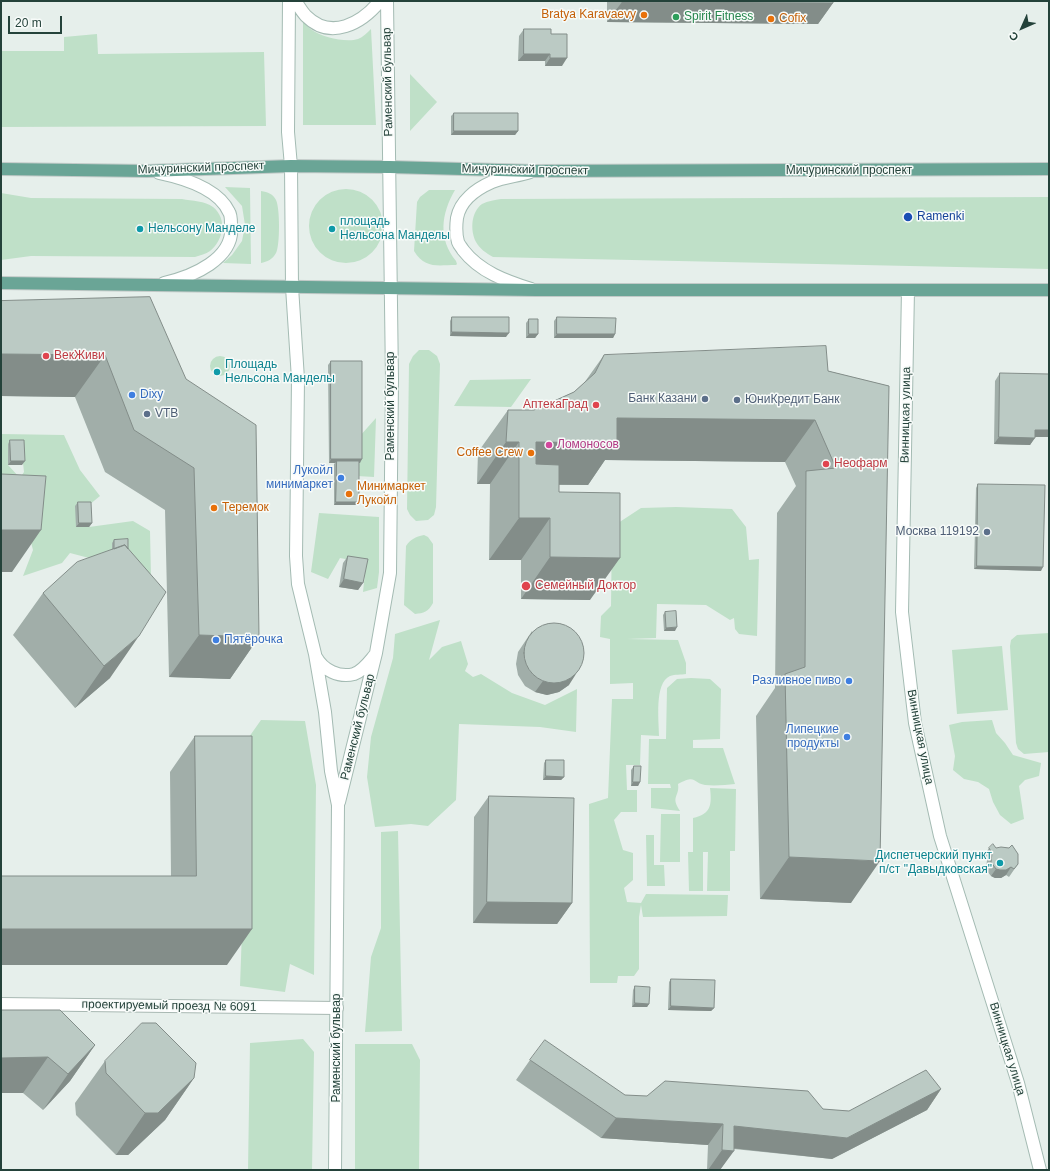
<!DOCTYPE html>
<html>
<head>
<meta charset="utf-8">
<style>
	body { margin:0 }
	#map { position:relative; width:1050px; height:1171px; overflow:hidden; background:#e6efeb; font-family:Arial,sans-serif }
	canvas { display:block }
	.frame { position:absolute; inset:0; border:2px solid #24423a; pointer-events:none }
	.north { position:absolute; left:1002px; top:8px; width:40px; height:40px; -webkit-text-stroke:3px #f7fbf9; paint-order:stroke; rotate:225deg; font-size:11px; font-weight:700; line-height:16px; text-align:center; color:#24423a }
	.north::after { content:''; display:block; margin:auto; width:14px; height:18px; background:#24423a; clip-path:polygon(50% 0,100% 100%,50% 72%,0 100%) }
	.scale { position:absolute; left:8px; top:16px; width:54px; height:18px; box-sizing:border-box; border:2px solid #24423a; border-top:0; padding-left:5px; font-size:12px; line-height:14px; white-space:nowrap; color:#24423a; -webkit-text-stroke:3px #f7fbf9; paint-order:stroke }
</style>
</head>
<body>
<div id="map">
<canvas width="1050" height="1171"></canvas>
<div class="frame"></div>
<div class="north">С</div>
<div class="scale">20 m</div>
</div>
<script>
const g = document.querySelector('canvas').getContext('2d');
g.lineJoin = 'round';
function paint(path, color) { g.fillStyle = color; g.fill(path, 'evenodd'); }
function stroke(path, color, width, dash) { g.strokeStyle = color; g.lineWidth = width; g.lineCap = dash ? 'butt' : 'round'; g.setLineDash(dash || []); g.stroke(path); }
function label(font, color, halo, rows, align = 'center') {
  g.font = font + ' Arial,sans-serif'; g.lineWidth = 3; g.setLineDash([]); g.textBaseline = 'middle'; g.strokeStyle = halo; g.fillStyle = color; for (const [text, x, y, turn = 0] of rows) {
    g.save(); g.translate(x, y); g.rotate((+turn || 0) * Math.PI / 180); g.textAlign = isNaN(turn) ? turn : align; if (halo) g.strokeText(text, 0, 0); g.fillText(text, 0, 0); g.restore();
  }
}
const green = new Path2D(`
	M 303,21 C 306,24 309,28 312,30 C 322,37 346,43 358,39 C 363,37 367,33 371,29 L 376,125 L 303,125 Z
	M 97,34 L 98,54 L 264,52 L 266,126 L 1,127 L 1,51 L 64,51 L 64,37 Z
	M 410,74 L 437,102 L 410,131 Z
	M 225,187 L 250,188 L 251,264 L 223,263 L 232,255 L 242,241 L 245,225 L 242,206 Z
	M309 226a37 37 0 1 1 74 0a37 37 0 1 1-74 0Z
	M 429,190 L 455,190 C 441,214 438,239 456,261 L 457,264 L 456,265 C 437,265 425,269 414,251 L 417,202 L 420,197 Z
	M 261,191 C 268,192 273,194 276,200 C 280,208 280,245 276,253 C 273,259 267,262 261,263 Z
	M 1,193 L 31,198 L 182,199 C 192,201 205,201 213,207 C 228,219 223,241 210,251 C 206,254 200,255 195,257 L 31,256 L 1,260 Z
	M 1049,197 L 1049,269 L 493,257 C 486,253 480,249 476,242 C 470,230 471,212 482,204 C 488,201 495,200 501,199 Z
	M 419,350 L 429,350 L 437,356 L 440,364 L 436,507 L 434,515 L 428,520 L 416,521 L 410,515 L 407,509 L 409,364 L 413,356 Z
	M210 366a10 10 0 1 1 20 0a10 10 0 1 1-20 0Z
	M 531,379 L 511,407 L 454,406 L 470,380 Z
	M 376,418 L 374,477 L 357,476 L 359,437 Z
	M 1,434 L 64,435 L 80,470 L 100,496 L 89,505 L 76,527 L 89,527 L 133,521 L 150,531 L 151,577 L 112,564 L 70,553 L 62,563 L 23,576 L 33,550 L 26,523 L 1,488 ZM 21,444 L 24,472 L 20,478 L 8,465 Z
	M 676,507 L 732,509 L 746,527 L 749,560 L 759,559 L 757,636 L 739,634 L 735,629 L 734,618 L 730,620 L 706,605 L 657,604 L 656,638 L 627,639 L 678,640 L 686,663 L 686,674 C 681,675 675,674 670,676 C 654,683 659,721 659,736 L 641,735 L 640,765 L 626,765 L 627,790 L 637,790 L 637,812 L 621,812 L 614,820 L 623,850 L 633,853 L 633,880 L 624,888 L 627,902 L 641,903 L 646,894 L 728,895 L 727,916 L 643,917 L 641,905 L 639,917 L 639,969 L 634,976 L 618,976 L 617,983 L 590,983 L 589,804 L 608,798 L 612,699 L 633,699 L 633,683 L 610,684 L 610,639 L 600,637 L 601,616 L 611,606 L 612,527 L 641,508 Z
	M 319,513 L 379,517 L 379,572 L 377,588 L 363,592 L 366,563 L 340,558 L 328,579 L 311,572 Z
	M 424,535 L 428,537 L 433,544 L 433,603 C 428,612 424,613 415,614 L 404,605 L 406,546 C 411,539 415,537 424,535 Z
	M 440,620 L 429,660 L 442,647 L 461,641 L 468,664 L 465,671 L 473,677 L 481,674 L 512,693 L 545,705 L 577,689 L 576,732 L 540,727 L 459,724 L 456,800 L 428,826 L 411,824 L 375,827 L 367,777 L 371,737 L 393,658 L 395,634 Z
	M 1049,633 L 1049,752 L 1024,754 L 1018,749 L 1016,743 L 1010,646 L 1011,640 L 1017,635 Z
	M 1002,646 L 1008,710 L 957,714 L 952,650 Z
	M 691,678 L 710,679 L 721,689 L 720,739 L 693,740 L 693,748 L 723,748 L 735,784 C 726,785 715,786 705,785 C 692,783 697,774 678,784 C 680,797 670,796 680,811 L 651,808 L 651,788 L 671,788 L 670,784 L 648,784 L 649,739 L 666,739 L 667,688 L 677,679 Z
	M 261,720 L 305,721 L 316,785 L 314,975 L 290,964 L 285,992 L 240,986 L 249,737 Z
	M 992,720 L 996,733 L 1005,743 L 1013,755 L 1041,763 L 1039,776 L 1025,780 L 1019,786 L 1024,819 L 1011,824 L 1000,815 L 993,802 L 989,789 L 978,782 L 964,779 L 953,770 L 955,756 L 949,725 L 962,722 Z
	M 710,788 L 736,789 L 735,851 L 730,851 L 730,891 L 707,891 L 708,852 L 703,852 L 703,891 L 689,891 L 688,852 L 693,852 L 693,818 C 711,814 712,805 710,788 Z
	M 661,814 L 680,814 L 680,862 L 660,862 Z
	M 398,831 L 402,1031 L 365,1032 L 371,957 L 381,928 L 381,832 Z
	M 646,835 L 654,835 L 654,865 L 664,865 L 665,886 L 647,886 Z
	M 303,1039 L 314,1052 L 312,1170 L 248,1170 L 250,1043 Z
	M 355,1044 L 412,1044 L 420,1060 L 419,1170 L 355,1170 Z`);
const street = new Path2D(`
	M 1,1004 L 337,1008`);
const secondary = new Path2D(`
	M 289,1 L 288,132 L 291,166 L 292,287 L 298,379 L 296,556 L 298,584 L 315,654 L 325,712 L 331,771 L 338,805 L 335,1170
	M 295,1 C 299,6 302,12 306,16 C 331,41 362,23 380,1
	M 530,172 C 518,176 504,177 492,182 C 476,189 460,201 457,218 C 456,226 456,235 458,242 C 459,245 462,248 463,250 C 480,272 506,281 531,289
	M 159,173 C 183,178 218,188 229,212 C 231,215 231,220 231,224 C 236,259 191,277 164,283
	M 908,290 L 902,612 L 915,723 L 940,836 L 1018,1083 L 1040,1170
	M 316,657 C 323,670 339,678 354,674 C 363,671 369,662 375,655
	M 339,802 L 376,653 L 390,573 L 392,380 L 387,1`);
const primary = new Path2D(`
	M 1,169 L 147,171 L 291,166 L 390,167 L 535,171 L 1049,169
	M 1,283 L 536,290 L 1049,290`);
const wall = new Path2D(`
	M 607,1 L 833,1 L 833,3 L 818,24 L 607,22 Z
	M 524,29 L 551,34 L 562,66 L 545,66 L 545,61 L 518,61 L 519,36 Z
	M 454,113 L 518,131 L 515,135 L 451,135 L 451,116 Z
	M 150,297 L 259,637 L 230,679 L 169,677 L 165,510 L 105,472 L 75,397 L 1,396 L 1,301 Z
	M 452,317 L 506,337 L 450,336 L 450,321 Z
	M 557,317 L 615,334 L 613,338 L 554,338 L 554,321 Z
	M 529,319 L 538,334 L 535,338 L 526,338 L 526,323 Z
	M 604,355 L 828,371 L 889,386 L 851,903 L 760,899 L 756,716 L 775,688 L 777,513 L 796,486 L 785,462 L 605,460 L 588,485 L 559,485 L 559,492 L 590,600 L 521,599 L 521,560 L 489,560 L 490,484 L 477,484 L 478,452 L 508,410 L 534,410 L 574,392 L 584,383 Z
	M 331,361 L 359,463 L 359,502 L 357,505 L 334,505 L 334,464 L 335,463 L 329,463 L 328,365 Z
	M 1000,373 L 1049,437 L 1035,437 L 1030,445 L 994,444 L 995,381 Z
	M 10,440 L 22,465 L 8,465 L 8,444 Z
	M 978,484 L 1041,571 L 974,569 L 976,488 Z
	M 78,502 L 92,523 L 89,527 L 76,527 L 75,506 Z
	M 114,540 L 128,549 L 110,678 L 75,708 L 13,635 L 43,593 L 112,550 L 112,543 Z
	M 348,556 L 363,583 L 358,590 L 339,587 L 343,563 Z
	M 665,612 L 675,631 L 664,631 L 663,615 Z
	M 532,631 L 569,685 L 559,692 L 547,695 L 535,692 L 525,686 L 518,675 L 516,664 L 518,652 Z
	M 195,736 L 227,965 L 171,876 L 170,772 Z
	M 546,760 L 564,777 L 561,780 L 543,780 L 544,763 Z
	M 634,766 L 640,782 L 638,786 L 631,786 L 631,770 Z
	M 489,796 L 572,903 L 557,924 L 473,923 L 474,817 Z
	M 989,848 L 996,848 L 1018,864 L 1009,877 L 1006,875 L 1001,878 L 995,878 L 991,876 L 986,870 L 987,860 L 984,856 Z
	M 671,979 L 714,1008 L 711,1011 L 668,1010 L 669,982 Z
	M 635,986 L 649,1004 L 647,1007 L 632,1007 L 633,990 Z
	M 1,1010 L 95,1045 L 70,1081 L 43,1110 L 23,1093 L 1,1093 Z
	M 530,1060 L 625,1095 L 849,1111 L 941,1089 L 927,1110 L 832,1159 L 734,1149 L 720,1170 L 707,1170 L 708,1145 L 601,1138 L 516,1080 Z
	M 105,1061 L 194,1078 L 165,1120 L 128,1155 L 116,1155 L 76,1115 L 75,1103 Z`);
const shadedWall = new Path2D(`
	M 622,2 L 833,3 L 818,24 L 607,22 Z
	M 524,54 L 550,54 L 545,61 L 518,61 Z
	M 550,58 L 567,58 L 562,66 L 545,66 Z
	M 454,131 L 518,131 L 515,135 L 451,135 Z
	M 452,332 L 509,333 L 506,337 L 450,336 Z
	M 529,334 L 538,334 L 535,338 L 526,338 Z
	M 557,334 L 615,334 L 613,338 L 554,338 Z
	M 1,354 L 105,355 L 75,397 L 1,396 Z
	M 617,418 L 815,420 L 785,462 L 605,460 L 588,485 L 519,484 L 536,442 Z
	M 1035,430 L 1049,430 L 1049,437 L 1030,437 Z
	M 999,437 L 1035,438 L 1030,445 L 994,444 Z
	M 506,442 L 519,442 L 490,484 L 477,484 Z
	M 331,459 L 362,459 L 360,463 L 337,461 L 335,463 L 329,463 Z
	M 11,461 L 25,461 L 22,465 L 8,465 Z
	M 336,502 L 359,502 L 357,505 L 334,505 Z
	M 519,518 L 550,518 L 521,560 L 489,560 Z
	M 79,523 L 92,523 L 89,527 L 76,527 Z
	M 1,530 L 41,530 L 12,572 L 1,572 Z
	M 550,557 L 620,558 L 590,600 L 521,599 Z
	M 977,566 L 1043,567 L 1041,571 L 974,569 Z
	M 344,579 L 363,583 L 358,590 L 339,587 Z
	M 677,627 L 675,631 L 664,631 L 666,628 Z
	M 199,635 L 259,637 L 230,679 L 169,677 Z
	M 139,636 L 110,678 L 75,708 L 104,666 Z
	M 576,674 L 569,685 L 559,692 L 547,695 L 535,692 L 543,681 Z
	M 546,776 L 564,777 L 561,780 L 543,780 Z
	M 633,782 L 640,782 L 638,786 L 631,786 Z
	M 789,857 L 880,861 L 851,903 L 760,899 Z
	M 1011,867 L 1006,875 L 1001,878 L 995,878 L 991,876 L 996,869 Z
	M 487,902 L 572,903 L 557,924 L 473,923 Z
	M 1,929 L 252,929 L 227,965 L 1,965 Z
	M 635,1003 L 649,1004 L 647,1007 L 632,1007 Z
	M 671,1006 L 714,1008 L 711,1011 L 668,1010 Z
	M 95,1045 L 70,1081 L 43,1110 L 68,1074 Z
	M 48,1057 L 23,1093 L 1,1093 L 1,1058 Z
	M 194,1078 L 165,1120 L 128,1155 L 116,1155 L 145,1113 Z
	M 941,1089 L 927,1110 L 832,1159 L 722,1147 L 734,1126 L 847,1138 Z
	M 616,1118 L 723,1124 L 708,1145 L 601,1138 Z
	M 722,1150 L 734,1151 L 720,1170 L 708,1170 Z`);
const building = new Path2D(`
	M 622,1 L 833,1 L 833,3 L 622,2 Z
	M 524,29 L 551,29 L 551,34 L 567,34 L 567,58 L 550,58 L 550,54 L 524,54 Z
	M 454,113 L 518,113 L 518,131 L 454,131 Z
	M 150,297 L 186,379 L 256,425 L 259,637 L 199,635 L 194,468 L 134,430 L 105,355 L 1,354 L 1,301 Z
	M 452,317 L 509,317 L 509,333 L 452,332 Z
	M 557,317 L 616,318 L 615,334 L 557,334 Z
	M 529,319 L 538,319 L 538,334 L 529,334 Z
	M 826,346 L 828,371 L 889,386 L 880,861 L 789,857 L 785,674 L 805,667 L 806,471 L 836,468 L 815,420 L 617,418 L 617,443 L 536,442 L 536,464 L 559,465 L 559,492 L 620,493 L 620,558 L 550,557 L 550,518 L 519,518 L 519,442 L 506,442 L 508,410 L 534,410 L 574,392 L 595,373 L 604,355 Z
	M 331,361 L 362,361 L 362,459 L 331,459 Z
	M 1000,373 L 1049,374 L 1049,430 L 1035,430 L 1035,438 L 999,437 Z
	M 10,440 L 24,440 L 25,461 L 11,461 Z
	M 337,461 L 359,461 L 359,502 L 336,502 Z
	M 1,474 L 46,476 L 41,530 L 1,530 Z
	M 978,484 L 1045,485 L 1043,567 L 977,566 Z
	M 78,502 L 91,502 L 92,523 L 79,523 Z
	M 128,539 L 128,549 L 125,545 L 114,549 L 114,540 Z
	M 125,545 L 166,592 L 139,636 L 104,666 L 43,593 L 77,562 Z
	M 348,556 L 368,559 L 363,583 L 344,579 Z
	M 676,611 L 677,627 L 666,628 L 665,612 Z
	M524 653a30 30 0 1 1 60 0a30 30 0 1 1-60 0Z
	M 195,736 L 252,736 L 252,929 L 1,929 L 1,876 L 196,876 Z
	M 546,760 L 564,760 L 564,777 L 546,776 Z
	M 634,766 L 641,766 L 640,782 L 633,782 Z
	M 489,796 L 574,798 L 572,903 L 487,902 Z
	M 993,844 L 996,848 L 1001,847 L 1009,848 L 1012,845 L 1018,854 L 1018,864 L 1014,869 L 1011,867 L 1006,870 L 1000,870 L 996,869 L 991,862 L 992,853 L 989,848 Z
	M 671,979 L 715,980 L 714,1008 L 671,1006 Z
	M 635,986 L 650,987 L 649,1004 L 635,1003 Z
	M 1,1010 L 60,1010 L 95,1045 L 68,1074 L 48,1057 L 1,1058 Z
	M 142,1023 L 156,1023 L 196,1063 L 194,1078 L 158,1113 L 145,1113 L 106,1073 L 105,1061 Z
	M 545,1040 L 625,1095 L 647,1096 L 665,1081 L 808,1091 L 823,1109 L 849,1111 L 926,1070 L 941,1089 L 847,1138 L 734,1126 L 734,1151 L 722,1150 L 723,1124 L 616,1118 L 530,1060 Z`);
const markers = [
	[644,15,4,"#e8710a"],
	[676,17,4,"#2e9e5b"],
	[771,19,4,"#e8710a"],
	[908,217,5,"#1a4fb4"],
	[140,229,4,"#0f9aa8"],
	[332,229,4,"#0f9aa8"],
	[46,356,4,"#e0444e"],
	[217,372,4,"#0f9aa8"],
	[132,395,4,"#3f7fe0"],
	[705,399,4,"#5c6f8a"],
	[737,400,4,"#5c6f8a"],
	[596,405,4,"#e0444e"],
	[147,414,4,"#5c6f8a"],
	[549,445,4,"#d1479c"],
	[531,453,4,"#e8710a"],
	[826,464,4,"#e0444e"],
	[341,478,4,"#3f7fe0"],
	[349,494,4,"#e8710a"],
	[214,508,4,"#e8710a"],
	[987,532,4,"#5c6f8a"],
	[526,586,5,"#e0444e"],
	[216,640,4,"#3f7fe0"],
	[849,681,4,"#3f7fe0"],
	[847,737,4,"#3f7fe0"],
	[1000,863,4,"#0f9aa8"]
];
const foodNames = [
	["Bratya Karavaevy",636,15,"right"],
	["Cofix",779,19],
	["Coffee Crew",523,453,"right"],
	["Минимаркет",357,487],
	["Лукойл",357,501],
	["Теремок",222,508]
];
const leisureNames = [
	["Spirit Fitness",684,17]
];
const streetNames = [
	["Раменский бульвар",388,82,-91],
	["Мичуринский проспект",201,168,-2],
	["Мичуринский проспект",525,170,1],
	["Мичуринский проспект",849,171],
	["Раменский бульвар",391,406,-90],
	["Винницкая улица",906,415,-89],
	["Раменский бульвар",358,727,-76],
	["Винницкая улица",920,737,79],
	["проектируемый проезд № 6091",169,1006,1],
	["Раменский бульвар",337,1048,-90],
	["Винницкая улица",1007,1049,73]
];
const transitNames = [
	["Ramenki",917,217]
];
const cultureNames = [
	["площадь",340,222],
	["Нельсона Манделы",340,236],
	["Нельсону Манделе",148,229],
	["Площадь",225,365],
	["Нельсона Манделы",225,379],
	["Диспетчерский пункт",992,856,"right"],
	["п/ст \"Давыдковская\"",992,870,"right"]
];
const healthNames = [
	["ВекЖиви",54,356],
	["АптекаГрад",588,405,"right"],
	["Неофарм",834,464],
	["Семейный Доктор",535,586]
];
const shopNames = [
	["Dixy",140,395,"left"],
	["Лукойл",333,471],
	["минимаркет",333,485],
	["Пятёрочка",224,640,"left"],
	["Разливное пиво",841,681],
	["Липецкие",839,730],
	["продукты",839,744]
];
const serviceNames = [
	["Банк Казани",697,399],
	["ЮниКредит Банк",745,400,"left"],
	["VTB",155,414,"left"],
	["Москва 119192",979,532]
];
const hotelNames = [
	["Ломоносов",557,445]
];
paint(green, '#bfe0c8');
stroke(street, '#a8b8b2', 14);
stroke(secondary, '#a4bbb3', 14);
stroke(primary, '#c2cac8', 14);
stroke(street, '#fff', 12);
stroke(secondary, '#fff', 12);
stroke(primary, '#6aa596', 12);
paint(wall, '#a1aea9');
paint(shadedWall, '#838d89');
paint(building, '#bbcac4');
stroke(building, '#838d89', 1);
for (const [x, y, r, color] of markers) { const dot = new Path2D(); dot.arc(x, y, r, 0, 2 * Math.PI); g.fillStyle = color; g.fill(dot); stroke(dot, '#f7fbf9', 1.5); }
label('12px', '#c56008', '#f7fbf9', foodNames, 'left');
label('12px', '#27864d', '#f7fbf9', leisureNames, 'left');
label('12px', '#24423a', '#f7fbf9', streetNames);
label('12px', '#164399', '#f7fbf9', transitNames, 'left');
label('12px', '#0d838f', '#f7fbf9', cultureNames, 'left');
label('12px', '#be3a42', '#f7fbf9', healthNames, 'left');
label('12px', '#366cbe', '#f7fbf9', shopNames, 'right');
label('12px', '#4e5e75', '#f7fbf9', serviceNames, 'right');
label('12px', '#b23c85', '#f7fbf9', hotelNames, 'left');
</script>
</body>
</html>
